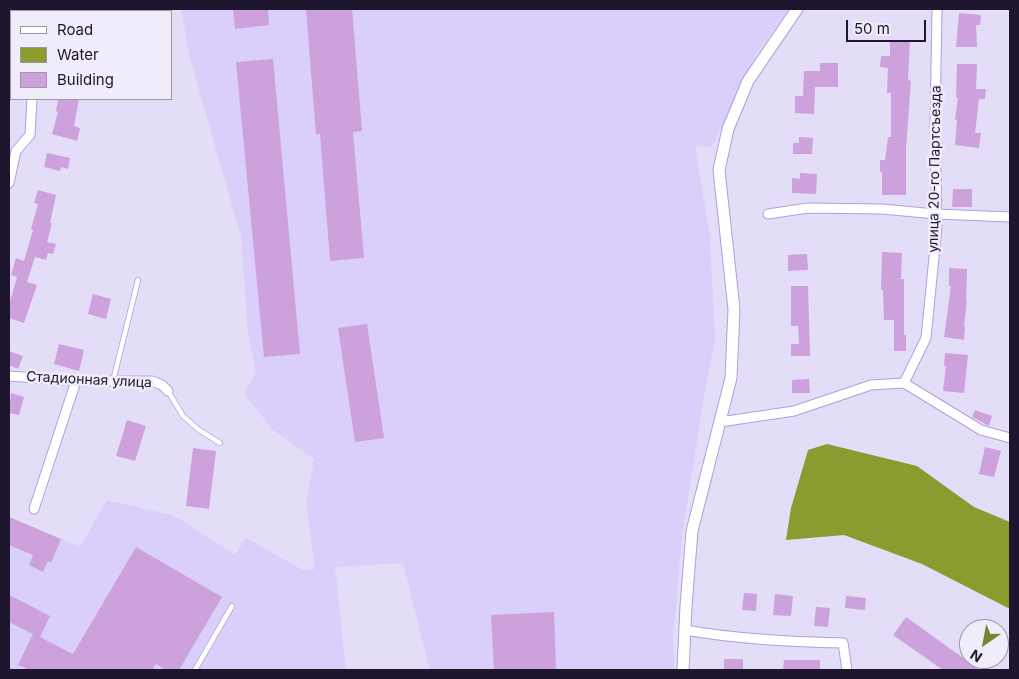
<!DOCTYPE html>
<html>
<head>
<meta charset="utf-8">
<style>
	body { margin:0 }
	#map { position:relative; width:1019px; height:679px; overflow:hidden; background:#e4ddf8; font-family:Inter,sans-serif }
	canvas { display:block }
	.frame { position:absolute; inset:0; border:10px solid #1e162e; pointer-events:none }
	.legend { position:absolute; left:10px; top:10px; width:162px; height:90px; box-sizing:border-box; background:#f0ecfa; border:1px solid #9c96a8; margin:0; padding:6px 9px; list-style:none; font-size:15px; color:#1e162e }
	.legend li { display:flex; align-items:center; gap:10px; height:25px }
	.legend b { width:25px; border:1px solid #9c96a8 }
	.north { position:absolute; left:959px; top:619px; width:50px; height:50px; box-sizing:border-box; background:#f0ecfa; border:1px solid #9c96a8; border-radius:50%; rotate:213deg; font-size:14px; font-weight:700; line-height:20px; text-align:center; color:#1e162e }
	.north::after { content:''; display:block; margin:auto; width:18px; height:22px; background:#788633; clip-path:polygon(50% 0,100% 100%,50% 72%,0 100%) }
	.scale { position:absolute; left:846px; top:20px; width:80px; height:22px; box-sizing:border-box; border:2px solid #1e162e; border-top:0; padding-left:6px; font-size:15px; line-height:18px; white-space:nowrap; color:#1e162e; -webkit-text-stroke:4px #f0ecfa; paint-order:stroke }
</style>
</head>
<body>
<div id="map">
<canvas width="1019" height="679"></canvas>
<div class="frame"></div>
<ul class="legend">
<li><b style="height:6px;background:#fff"></b>Road</li>
<li><b style="height:14px;background:#8b9b2f"></b>Water</li>
<li><b style="height:14px;background:#cda1dc"></b>Building</li>
</ul>
<div class="north">N</div>
<div class="scale">50 m</div>
</div>
<script>
const g = document.querySelector('canvas').getContext('2d');
g.lineJoin = 'round';
function paint(path, color) { g.fillStyle = color; g.fill(path, 'evenodd'); }
function stroke(path, color, width, dash) { g.strokeStyle = color; g.lineWidth = width; g.lineCap = dash ? 'butt' : 'round'; g.setLineDash(dash || []); g.stroke(path); }
function label(font, color, halo, rows, align = 'center') {
  g.font = font + ' Inter,sans-serif'; g.lineWidth = 5; g.setLineDash([]); g.textBaseline = 'middle'; g.strokeStyle = halo; g.fillStyle = color; for (const [text, x, y, turn = 0] of rows) {
    g.save(); g.translate(x, y); g.rotate((+turn || 0) * Math.PI / 180); g.textAlign = isNaN(turn) ? turn : align; if (halo) g.strokeText(text, 0, 0); g.fillText(text, 0, 0); g.restore();
  }
}
const built = new Path2D(`
	M 181,9 L 788,9 L 755,56 L 712,147 L 695,146 L 710,237 L 715,339 L 705,390 L 682,536 L 673,639 L 674,670 L 430,670 L 403,563 L 335,567 L 346,670 L 9,670 L 9,517 L 80,547 L 107,500 L 175,516 L 235,555 L 246,538 L 303,570 L 315,569 L 306,503 L 314,459 L 272,429 L 244,393 L 256,372 L 248,333 L 241,236 L 189,54 Z`);
const water = new Path2D(`
	M 827,444 L 917,466 L 974,507 L 1010,522 L 1010,609 L 922,564 L 844,535 L 786,540 L 791,508 L 808,450 Z`);
const building = new Path2D(`
	M 233,9 L 268,9 L 269,25 L 235,29 Z
	M 306,9 L 352,9 L 362,131 L 353,132 L 364,258 L 330,261 L 320,134 L 316,134 Z
	M 959,13 L 981,15 L 980,25 L 976,25 L 977,47 L 956,47 Z
	M 890,40 L 910,40 L 908,80 L 911,81 L 906,149 L 906,195 L 882,195 L 882,172 L 880,172 L 880,160 L 885,160 L 888,137 L 891,137 L 891,93 L 887,93 L 888,68 L 880,67 L 881,56 L 890,56 Z
	M 273,59 L 300,354 L 264,357 L 236,62 Z
	M 820,63 L 838,63 L 838,87 L 815,87 L 814,114 L 795,113 L 795,96 L 803,96 L 804,71 L 820,71 Z
	M 957,64 L 977,64 L 976,89 L 986,89 L 985,99 L 979,99 L 975,133 L 981,133 L 979,148 L 955,145 L 957,120 L 955,120 L 958,98 L 956,98 Z
	M 58,99 L 79,99 L 74,126 L 80,128 L 77,141 L 52,134 L 58,112 L 56,111 Z
	M 799,137 L 813,138 L 812,154 L 793,154 L 793,143 L 799,143 Z
	M 47,153 L 70,158 L 68,169 L 61,167 L 60,171 L 44,167 Z
	M 800,173 L 817,174 L 816,194 L 792,193 L 792,178 L 800,179 Z
	M 953,189 L 972,189 L 972,207 L 952,207 Z
	M 38,190 L 56,195 L 50,223 L 52,223 L 47,242 L 56,244 L 53,254 L 48,253 L 46,260 L 35,257 L 27,282 L 37,285 L 24,323 L 9,318 L 9,305 L 17,277 L 11,275 L 16,258 L 24,261 L 33,230 L 31,229 L 38,204 L 34,203 Z
	M 882,252 L 902,253 L 901,279 L 904,279 L 904,335 L 906,335 L 906,351 L 894,351 L 894,320 L 884,320 L 883,290 L 881,290 Z
	M 807,254 L 808,270 L 788,271 L 788,255 Z
	M 949,268 L 967,269 L 966,301 L 967,301 L 964,326 L 965,327 L 964,340 L 944,337 L 951,286 L 949,286 Z
	M 791,286 L 808,286 L 810,356 L 791,356 L 791,344 L 799,344 L 798,326 L 791,326 Z
	M 93,294 L 111,299 L 106,319 L 88,314 Z
	M 367,324 L 384,438 L 355,442 L 338,328 Z
	M 59,344 L 84,350 L 79,371 L 54,364 Z
	M 9,351 L 23,356 L 18,369 L 9,365 Z
	M 945,353 L 968,355 L 964,393 L 943,391 L 946,366 L 944,366 Z
	M 809,379 L 810,393 L 792,393 L 792,380 Z
	M 11,393 L 24,397 L 19,415 L 9,413 Z
	M 975,410 L 992,416 L 989,426 L 972,417 Z
	M 127,420 L 146,426 L 135,461 L 116,456 Z
	M 985,447 L 1001,451 L 994,477 L 979,474 Z
	M 193,448 L 216,451 L 209,509 L 186,506 Z
	M 9,517 L 61,539 L 51,563 L 48,561 L 43,572 L 29,565 L 33,555 L 9,545 Z
	M 136,547 L 222,597 L 179,670 L 166,670 L 156,664 L 152,670 L 30,670 L 18,665 L 33,634 L 9,622 L 9,595 L 50,616 L 40,637 L 73,654 Z
	M 744,593 L 757,594 L 756,611 L 742,610 Z
	M 775,594 L 793,596 L 791,616 L 773,615 Z
	M 846,596 L 866,598 L 865,610 L 845,608 Z
	M 816,607 L 830,608 L 828,627 L 814,626 Z
	M 554,612 L 556,670 L 494,670 L 491,615 Z
	M 906,617 L 980,670 L 943,670 L 893,635 Z
	M 724,659 L 743,659 L 743,670 L 724,670 Z
	M 784,660 L 820,660 L 820,670 L 783,670 Z`);
const service = new Path2D(`
	M 113,381 L 138,280
	M 168,391 L 183,416 L 199,430 L 220,443
	M 195,670 L 232,606`);
const minor = new Path2D(`
	M 9,58 L 11,60
	M 9,183 L 16,151 L 30,135 L 32,99
	M 768,214 L 808,208 L 882,209 L 936,214 L 1010,217
	M 9,376 L 76,381 L 152,381 L 162,385 L 168,391
	M 904,383 L 926,338 L 937,227 L 935,126 L 937,9
	M 720,422 L 794,411 L 871,385 L 904,383 L 981,430 L 1010,438
	M 34,509 L 76,381
	M 685,630 C 737,639 790,642 843,643 L 847,670`);
const tertiary = new Path2D(`
	M 683,670 L 686,606 L 692,531 L 731,378 L 734,309 L 719,170 L 728,129 L 748,81 L 797,9`);
const streetNames = [
	["улица 20-го Партсъезда",935,169,-89],
	["Стадионная улица",89,380,3]
];
paint(built, '#dacefb');
paint(water, '#8b9b2f');
paint(building, '#cda1dc');
stroke(service, '#b19ee0', 6);
stroke(minor, '#b19ee0', 11);
stroke(tertiary, '#b19ee0', 13);
stroke(service, '#fff', 4.5);
stroke(minor, '#fff', 9);
stroke(tertiary, '#fff', 11);
label('14px', '#1e162e', '#f0ecfa', streetNames);
</script>
</body>
</html>
